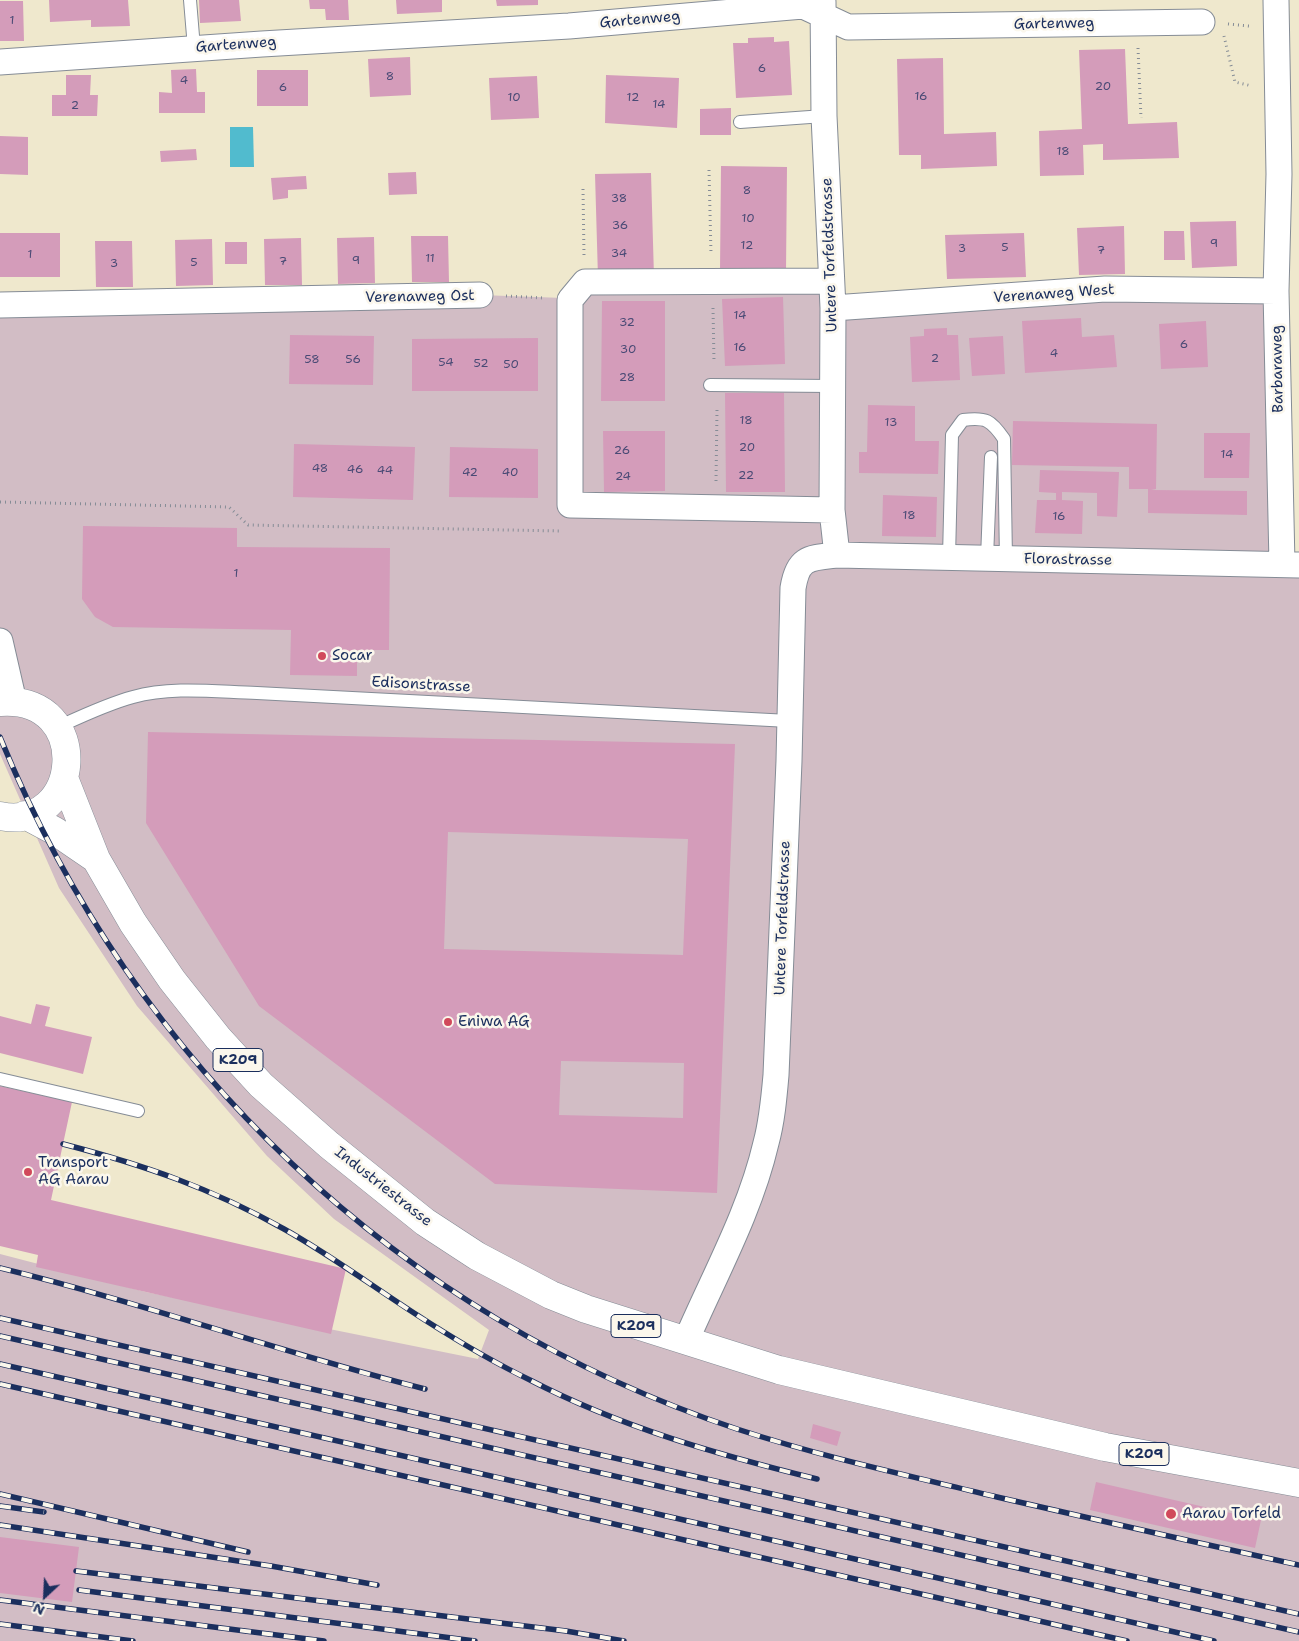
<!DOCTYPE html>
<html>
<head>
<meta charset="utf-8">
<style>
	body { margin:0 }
	#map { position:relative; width:1299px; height:1641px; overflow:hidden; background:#efe8cd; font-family:"Shantell Sans",sans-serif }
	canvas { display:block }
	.north { position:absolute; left:20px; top:1571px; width:50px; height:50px; -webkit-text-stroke:4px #fbf7ec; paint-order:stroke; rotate:205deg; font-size:14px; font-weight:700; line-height:20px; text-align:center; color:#1b2f5e }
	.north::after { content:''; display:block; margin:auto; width:18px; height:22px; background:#1b2f5e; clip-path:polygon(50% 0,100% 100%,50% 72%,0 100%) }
</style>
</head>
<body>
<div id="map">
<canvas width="1299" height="1641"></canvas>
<div class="north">N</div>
</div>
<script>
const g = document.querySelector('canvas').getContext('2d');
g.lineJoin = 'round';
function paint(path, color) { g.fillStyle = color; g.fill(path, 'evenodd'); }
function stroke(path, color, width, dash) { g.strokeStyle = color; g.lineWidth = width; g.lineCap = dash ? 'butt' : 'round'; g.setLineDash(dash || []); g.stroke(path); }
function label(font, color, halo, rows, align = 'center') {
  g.font = font + ' "Shantell Sans",sans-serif'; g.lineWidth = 5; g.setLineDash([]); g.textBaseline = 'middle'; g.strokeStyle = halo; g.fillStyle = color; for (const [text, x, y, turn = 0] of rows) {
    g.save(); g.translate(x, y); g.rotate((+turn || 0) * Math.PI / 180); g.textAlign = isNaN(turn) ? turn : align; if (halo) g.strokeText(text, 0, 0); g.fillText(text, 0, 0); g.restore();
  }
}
const industrial = new Path2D(`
	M 831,281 L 833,307 L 1276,291 L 1282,564 L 1299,565 L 1299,1641 L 0,1641 L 0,1254 L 146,1292 L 478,1359 L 489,1330 L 334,1219 L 267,1156 L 137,1006 L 59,888 L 0,754 L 0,305 L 480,295 L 564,298 L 585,282 Z`);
const water = new Path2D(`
	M 230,127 L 253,127 L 254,167 L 230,167 Z`);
const building = new Path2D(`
	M 49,0 L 128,0 L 130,26 L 91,27 L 91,20 L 50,22 Z
	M 199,0 L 239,0 L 241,21 L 200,23 Z
	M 309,0 L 348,0 L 349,20 L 326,20 L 325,9 L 310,9 Z
	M 396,0 L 442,0 L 442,12 L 397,14 Z
	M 496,0 L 538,0 L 538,5 L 497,6 Z
	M 0,1 L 23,1 L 24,41 L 0,41 Z
	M 774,37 L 774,42 L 789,41 L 792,95 L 736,98 L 733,43 L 748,43 L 748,38 Z
	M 1125,49 L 1128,124 L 1177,122 L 1179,158 L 1103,160 L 1103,144 L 1083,145 L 1084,175 L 1040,176 L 1039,131 L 1082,129 L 1079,50 Z
	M 410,57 L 411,95 L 370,97 L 368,59 Z
	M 943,58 L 944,134 L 996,132 L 997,166 L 921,169 L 921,155 L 899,155 L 897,59 Z
	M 196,69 L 197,92 L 205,92 L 205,113 L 159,113 L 159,92 L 172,93 L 171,70 Z
	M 257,70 L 308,70 L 308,106 L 257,106 Z
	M 66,75 L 91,75 L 90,95 L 98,95 L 97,116 L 52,116 L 52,95 L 66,95 Z
	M 606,75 L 679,78 L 677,128 L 605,123 Z
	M 537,76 L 539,118 L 491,120 L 489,78 Z
	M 731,108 L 731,135 L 700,135 L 700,109 Z
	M 0,136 L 28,137 L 28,175 L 0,174 Z
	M 196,149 L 197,160 L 161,162 L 160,151 Z
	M 721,166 L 787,167 L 786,271 L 720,270 Z
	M 416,172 L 417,194 L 389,195 L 388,173 Z
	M 651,173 L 654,277 L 598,278 L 595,174 Z
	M 306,176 L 307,189 L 288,190 L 288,198 L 273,200 L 271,178 Z
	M 1236,221 L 1237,266 L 1192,268 L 1190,222 Z
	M 1124,226 L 1125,274 L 1079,275 L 1077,228 Z
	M 1164,231 L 1184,231 L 1185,260 L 1164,260 Z
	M 0,233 L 60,233 L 60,277 L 0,277 Z
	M 1024,233 L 1026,277 L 947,279 L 945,235 Z
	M 411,236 L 448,236 L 449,282 L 412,282 Z
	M 374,237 L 375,283 L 338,284 L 337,238 Z
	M 301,238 L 302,285 L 265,285 L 264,239 Z
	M 212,239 L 213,285 L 176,286 L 175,240 Z
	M 95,241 L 132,241 L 133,287 L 96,287 Z
	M 225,242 L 247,242 L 247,264 L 225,264 Z
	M 783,297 L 785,364 L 725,366 L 722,299 Z
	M 602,301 L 665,301 L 665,401 L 601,401 Z
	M 1081,318 L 1082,337 L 1114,335 L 1117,367 L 1025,373 L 1022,321 Z
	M 1206,321 L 1208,367 L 1161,369 L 1159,324 Z
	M 947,328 L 947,335 L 958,335 L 960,380 L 912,382 L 910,337 L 924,336 L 924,329 Z
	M 290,335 L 374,336 L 373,385 L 289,384 Z
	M 1003,336 L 1005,374 L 972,376 L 969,338 Z
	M 538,338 L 538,391 L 412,391 L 412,339 Z
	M 725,393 L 784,393 L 785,492 L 726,492 Z
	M 868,405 L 915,406 L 915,441 L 939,441 L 938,474 L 859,473 L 859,452 L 867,452 Z
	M 1013,421 L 1157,424 L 1156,489 L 1151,490 L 1247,491 L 1247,515 L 1148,513 L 1148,489 L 1129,489 L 1129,467 L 1012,465 Z
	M 603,431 L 665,431 L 665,491 L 604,492 Z
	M 1204,433 L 1250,433 L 1249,478 L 1204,478 Z
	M 294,444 L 415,447 L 413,500 L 293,497 Z
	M 450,447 L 538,449 L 538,498 L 449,497 Z
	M 1040,470 L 1119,472 L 1117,517 L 1097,516 L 1097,493 L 1062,492 L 1062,500 L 1083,501 L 1082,534 L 1035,533 L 1037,500 L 1056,500 L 1056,493 L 1039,492 Z
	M 883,495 L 937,497 L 936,537 L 882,536 Z
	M 83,526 L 237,528 L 237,547 L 390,548 L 389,650 L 357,650 L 357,676 L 290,675 L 291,630 L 113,627 L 95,617 L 82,599 Z
	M 148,732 L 735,744 L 717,1193 L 495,1184 L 259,1006 L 146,823 ZM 448,832 L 688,839 L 683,955 L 444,949 ZM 561,1061 L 684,1063 L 683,1118 L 559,1115 Z
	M 36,1004 L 50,1007 L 45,1026 L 92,1037 L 83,1074 L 0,1053 L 0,1016 L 31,1024 Z
	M 0,1086 L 72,1102 L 51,1200 L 346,1269 L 331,1334 L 36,1267 L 38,1255 L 0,1246 Z
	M 813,1424 L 841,1432 L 837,1446 L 810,1438 Z
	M 1096,1482 L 1261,1520 L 1255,1548 L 1090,1510 Z
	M 0,1537 L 79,1547 L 72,1602 L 0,1593 Z`);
const path = new Path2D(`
	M 1228,24 L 1249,26
	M 1224,36 L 1235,82 L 1252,86
	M 1138,48 L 1141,118
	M 709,170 L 711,254
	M 583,189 L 584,256
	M 506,296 L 544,298
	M 713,308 L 714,362
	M 716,481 L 717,409
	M 0,502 L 229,507 L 248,525 L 561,531`);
const lane = new Path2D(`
	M 190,0 L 194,48
	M 740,122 L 824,116
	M 710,385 L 832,386
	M 949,557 L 952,435 L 963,420 C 986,417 991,420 1004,439 L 1006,559
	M 987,558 L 991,457
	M 58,727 C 82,716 107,704 133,697 C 172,686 217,692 257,693 L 789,721
	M 0,1079 L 138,1111`);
const street = new Path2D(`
	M 1276,0 L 1279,174 L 1276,291 L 1282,564
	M 823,2 L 824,116 L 833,308 L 832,510 L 837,555
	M 0,62 L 262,44 L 569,26 L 803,6 L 848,27 L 1202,22
	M 831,281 L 585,282 L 570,300 L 570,505 L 832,510
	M 0,305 L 480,295
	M 833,308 L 1105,289 L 1276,291
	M 0,641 L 14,702
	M 686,1341 C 714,1276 750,1212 766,1143 C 772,1121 774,1098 776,1075 L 789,761 L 793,588 C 798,557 809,558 837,555 L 1299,565`);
const primary = new Path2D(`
	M 0,702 C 95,695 82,833 0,816
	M 64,778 L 96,859 L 133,923 L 172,980 L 218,1038 L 261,1085 L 329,1145 L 425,1222 L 477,1256 L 551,1295 L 586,1309 L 779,1370 L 1105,1447 L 1299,1483
	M 25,815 L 55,831 L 96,859`);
const rail = new Path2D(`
	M 0,737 C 134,1065 400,1317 737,1429 C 822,1457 910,1476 997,1497 C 1098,1520 1198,1543 1299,1565
	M 63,1144 C 144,1165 211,1188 284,1229 C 334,1257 380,1292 428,1322 C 461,1343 495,1363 530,1380 C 620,1427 719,1455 817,1479
	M 0,1268 C 144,1303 282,1353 425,1389
	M 0,1318 L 1299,1614
	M 0,1336 L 1299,1632
	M 0,1364 L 1214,1641
	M 0,1384 L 1127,1641
	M 0,1494 L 248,1552
	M 0,1506 L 44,1512
	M 0,1525 L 271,1566 L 377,1585
	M 76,1571 L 566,1631 L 624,1641
	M 79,1590 L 475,1641
	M 0,1600 L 324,1641
	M 0,1624 L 133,1641`);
const markers = [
	[322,656,5,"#d1495b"],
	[448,1022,5,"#d1495b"],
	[28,1172,5,"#d1495b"],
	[1171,1514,6,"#d1495b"]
];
const numberNames = [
	["1",12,21],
	["6",762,69],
	["8",390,77],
	["4",184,81],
	["20",1103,87],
	["6",283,88],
	["16",921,97],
	["10",514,98],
	["12",633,98],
	["14",659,105],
	["2",75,106],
	["18",1063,152],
	["8",747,191],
	["38",619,199],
	["10",748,219],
	["36",620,226],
	["9",1214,244],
	["12",747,246],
	["5",1005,248],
	["3",962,249],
	["7",1101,251],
	["34",619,254],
	["1",30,255],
	["11",430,259],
	["9",356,261],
	["7",283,262],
	["5",194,263],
	["3",114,264],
	["14",740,316],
	["32",627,323],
	["6",1184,345],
	["16",740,348],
	["30",628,350],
	["4",1054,354],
	["2",935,359],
	["58",312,360],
	["56",353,360],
	["54",446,363],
	["52",481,364],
	["50",511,365],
	["28",627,378],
	["18",746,421],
	["13",891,423],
	["20",747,448],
	["26",622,451],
	["14",1227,455],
	["48",320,469],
	["46",355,470],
	["44",385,471],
	["42",470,473],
	["40",510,473],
	["22",746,476],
	["24",623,477],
	["18",909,516],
	["16",1059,517],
	["1",236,574]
];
const shields = [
	[238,1060,50],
	[636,1326,50],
	[1144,1454,50]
];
const shieldNames = [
	["K209",238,1060],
	["K209",636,1326],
	["K209",1144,1454]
];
const streetNames = [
	["Gartenweg",640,20,-5],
	["Gartenweg",1054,24,-1],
	["Gartenweg",236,45,-4],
	["Untere Torfeldstrasse",830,255,-92],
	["Verenaweg West",1054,294,-4],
	["Verenaweg Ost",420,297,-1],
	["Barbaraweg",1278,369,-91],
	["Florastrasse",1068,560,1],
	["Edisonstrasse",421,685,3],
	["Untere Torfeldstrasse",783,918,-88],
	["Industriestrasse",383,1187,38]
];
const poiNames = [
	["Socar",332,656],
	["Eniwa AG",458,1022],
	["Transport",38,1163],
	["AG Aarau",38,1180],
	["Aarau Torfeld",1182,1514]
];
paint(industrial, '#d2bdc5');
paint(water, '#51bbce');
paint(building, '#d49cba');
stroke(lane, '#858c96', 14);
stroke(street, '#858c96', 27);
stroke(primary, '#858c96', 29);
stroke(path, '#858c96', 3, [1, 4]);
stroke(lane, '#fff', 12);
stroke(street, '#fff', 25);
stroke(primary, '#fff', 28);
stroke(rail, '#1b2f5e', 5.5);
stroke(rail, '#fbf7ec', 4, [11]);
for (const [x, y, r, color] of markers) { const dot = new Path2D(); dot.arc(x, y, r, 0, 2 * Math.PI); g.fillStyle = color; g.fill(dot); stroke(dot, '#fbf7ec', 2); }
label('12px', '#494a75', null, numberNames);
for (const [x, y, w] of shields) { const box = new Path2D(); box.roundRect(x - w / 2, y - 11.5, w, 23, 4); g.fillStyle = '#fbf7ec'; g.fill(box); stroke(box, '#1b2f5e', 1); }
label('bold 14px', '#1b2f5e', null, shieldNames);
label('15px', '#1b2f5e', '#fbf7ec', streetNames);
label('15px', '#1b2f5e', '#fbf7ec', poiNames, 'left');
</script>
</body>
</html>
